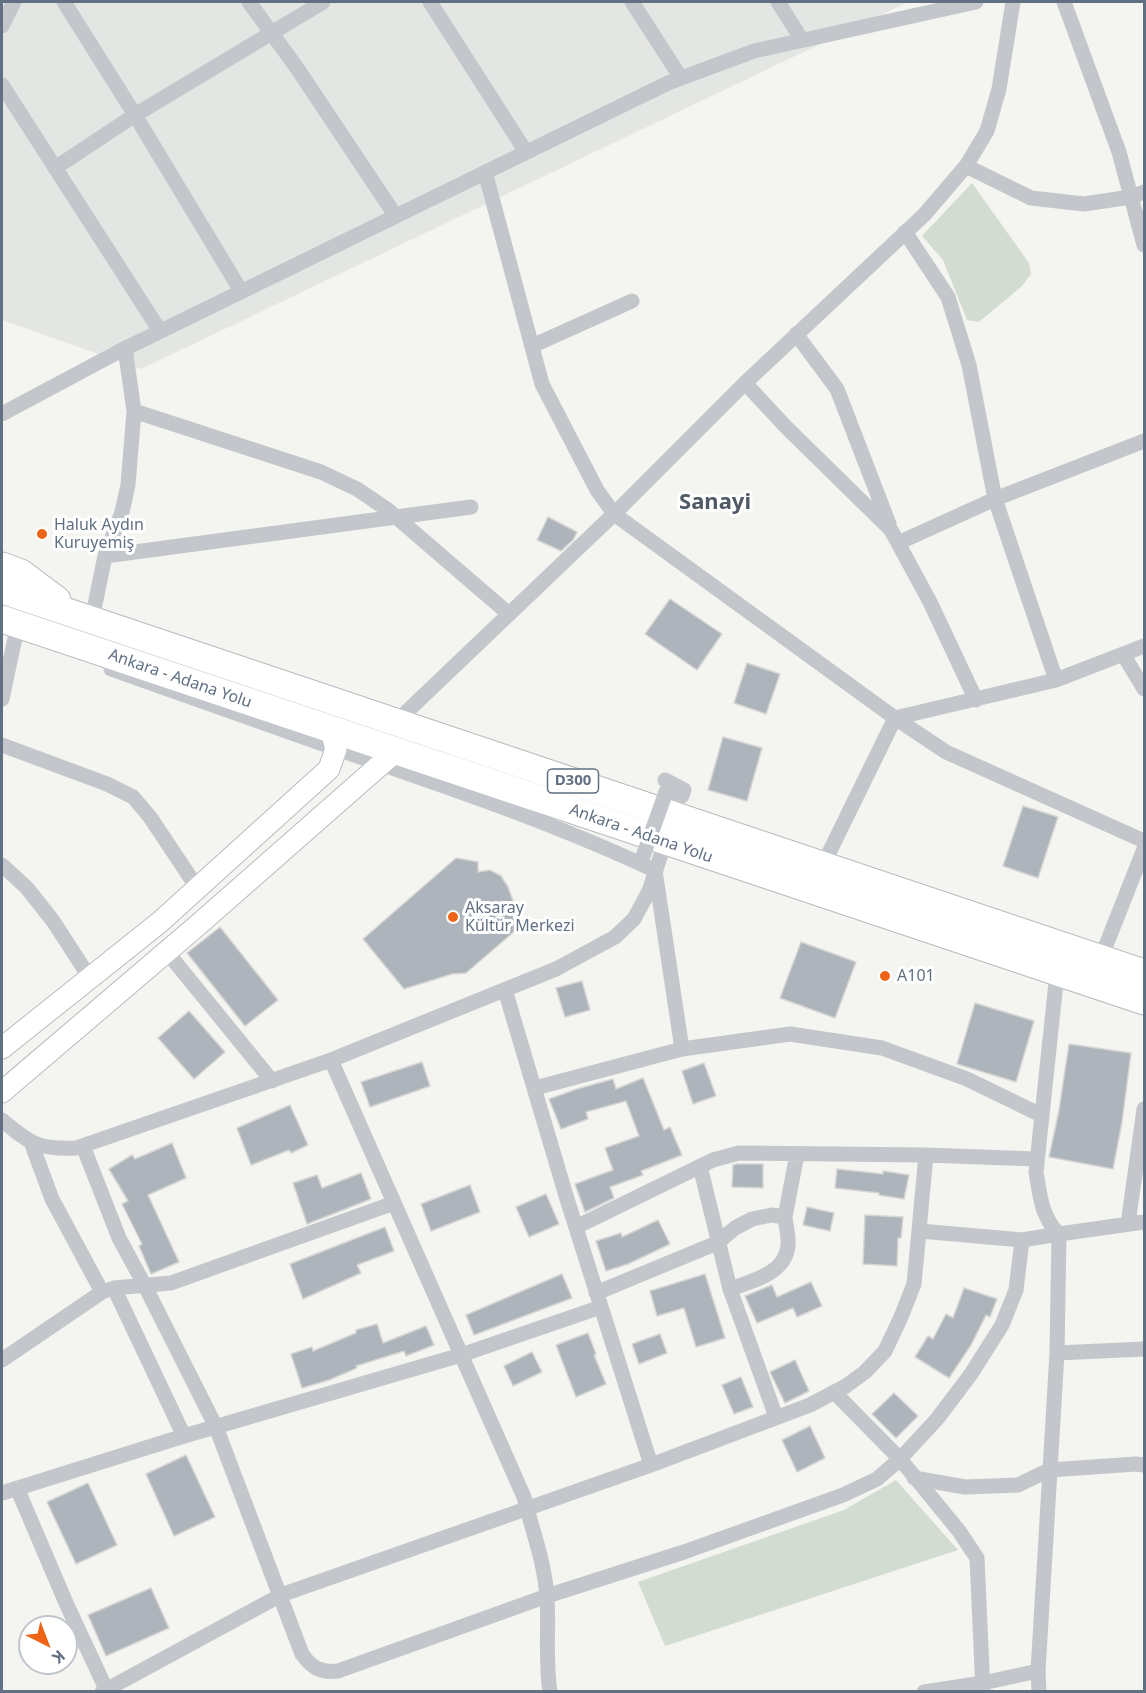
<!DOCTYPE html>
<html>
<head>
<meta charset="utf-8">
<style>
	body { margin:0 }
	#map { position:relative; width:1146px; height:1693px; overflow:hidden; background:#f4f4f0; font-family:"Noto Sans",sans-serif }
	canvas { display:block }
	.frame { position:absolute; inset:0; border:3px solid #617083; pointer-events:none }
	.north { position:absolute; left:18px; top:1615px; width:60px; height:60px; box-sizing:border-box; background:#fff; border:2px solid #c0c6cd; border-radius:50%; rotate:138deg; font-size:16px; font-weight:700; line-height:24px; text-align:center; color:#617083 }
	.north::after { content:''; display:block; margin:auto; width:21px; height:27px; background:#ed6417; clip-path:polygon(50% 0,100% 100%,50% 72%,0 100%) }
</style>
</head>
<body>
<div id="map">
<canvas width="1146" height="1693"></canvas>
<div class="frame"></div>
<div class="north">K</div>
</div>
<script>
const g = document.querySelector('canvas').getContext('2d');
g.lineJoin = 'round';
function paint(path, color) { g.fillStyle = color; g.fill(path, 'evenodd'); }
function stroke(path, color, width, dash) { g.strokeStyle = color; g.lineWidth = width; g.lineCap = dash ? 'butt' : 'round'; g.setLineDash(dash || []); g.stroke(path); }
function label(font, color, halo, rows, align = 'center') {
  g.font = font + ' "Noto Sans",sans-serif'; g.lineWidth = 6; g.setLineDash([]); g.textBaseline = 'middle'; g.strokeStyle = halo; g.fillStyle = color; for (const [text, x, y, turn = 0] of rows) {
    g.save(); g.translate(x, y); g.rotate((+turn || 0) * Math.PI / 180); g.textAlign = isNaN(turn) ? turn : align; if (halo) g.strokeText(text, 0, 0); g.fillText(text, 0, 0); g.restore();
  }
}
const built = new Path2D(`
	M 2,2 L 908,2 L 141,369 L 2,320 Z`);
const green = new Path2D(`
	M 972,183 L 1029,263 L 1031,274 L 1022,286 L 979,322 L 967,320 L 943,260 L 922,236 Z
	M 896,1480 L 958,1550 L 665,1646 L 638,1582 L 844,1510 Z`);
const building = new Path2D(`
	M 548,517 L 577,532 L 573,540 L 561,551 L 537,540 Z
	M 670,599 L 722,634 L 697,670 L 645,634 Z
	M 747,663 L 780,674 L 766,714 L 734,703 Z
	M 723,737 L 762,748 L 747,801 L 708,790 Z
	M 1023,806 L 1058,817 L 1038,878 L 1003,866 Z
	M 456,858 L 478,862 L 478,872 L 490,870 L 501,876 L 508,887 L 514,903 L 519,903 L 516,930 L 466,973 L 452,974 L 404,989 L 363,939 Z
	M 220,927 L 278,1000 L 245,1026 L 187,953 Z
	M 801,942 L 856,962 L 835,1018 L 780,998 Z
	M 582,981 L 590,1010 L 565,1017 L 556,988 Z
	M 975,1003 L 1034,1021 L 1016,1082 L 957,1064 Z
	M 189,1011 L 225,1052 L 194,1079 L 158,1038 Z
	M 1069,1044 L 1131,1053 L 1122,1122 L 1113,1169 L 1049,1157 L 1059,1110 Z
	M 422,1062 L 430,1086 L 370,1107 L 361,1082 Z
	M 704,1063 L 716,1096 L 693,1104 L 682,1071 Z
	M 643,1078 L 664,1130 L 670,1127 L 682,1155 L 641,1171 L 643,1175 L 610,1187 L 614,1198 L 585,1212 L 575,1184 L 613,1170 L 605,1148 L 639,1136 L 626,1101 L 586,1112 L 588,1119 L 561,1129 L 549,1099 L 577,1089 L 613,1079 L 616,1089 Z
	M 290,1105 L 308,1145 L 291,1153 L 289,1150 L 251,1165 L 237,1128 Z
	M 172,1143 L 186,1178 L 148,1195 L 179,1262 L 151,1274 L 139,1246 L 142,1244 L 122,1204 L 128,1201 L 109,1169 L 132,1155 L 135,1159 Z
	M 737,1164 L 763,1164 L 763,1188 L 732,1187 L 733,1165 Z
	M 837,1169 L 883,1174 L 883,1171 L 909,1175 L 904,1199 L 879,1195 L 879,1193 L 835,1188 Z
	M 361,1173 L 371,1199 L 307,1224 L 293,1183 L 317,1175 L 322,1188 Z
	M 470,1185 L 480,1212 L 431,1231 L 421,1204 Z
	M 546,1194 L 559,1224 L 529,1237 L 516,1207 Z
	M 807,1207 L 834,1213 L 830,1231 L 803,1225 Z
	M 865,1215 L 903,1217 L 901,1238 L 898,1238 L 897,1266 L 863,1264 Z
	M 658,1220 L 670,1244 L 628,1264 L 606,1271 L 596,1241 L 621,1233 L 622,1237 Z
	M 385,1227 L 394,1251 L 357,1265 L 361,1273 L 303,1299 L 290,1264 Z
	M 562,1274 L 572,1298 L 474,1335 L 466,1315 Z
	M 705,1274 L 725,1338 L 696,1347 L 684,1308 L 657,1316 L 650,1291 Z
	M 811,1282 L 822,1306 L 797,1317 L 793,1308 L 757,1323 L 745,1296 L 772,1285 L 777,1297 Z
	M 964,1288 L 997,1299 L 990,1317 L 986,1315 L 971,1345 L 949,1378 L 915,1357 L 928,1336 L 933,1339 L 946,1314 L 953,1318 Z
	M 377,1324 L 383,1343 L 426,1326 L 434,1345 L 406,1356 L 404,1351 L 356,1366 L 357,1368 L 329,1380 L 302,1388 L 291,1354 L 312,1347 L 313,1351 L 356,1333 L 356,1330 Z
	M 588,1333 L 596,1354 L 594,1355 L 606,1384 L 576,1397 L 556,1345 Z
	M 660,1334 L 667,1353 L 639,1364 L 632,1344 Z
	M 532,1352 L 542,1372 L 513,1386 L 504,1366 Z
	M 795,1360 L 809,1391 L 785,1403 L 770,1372 Z
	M 741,1377 L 753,1407 L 734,1414 L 722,1385 Z
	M 894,1393 L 918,1416 L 896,1438 L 872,1414 Z
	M 810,1426 L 825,1458 L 797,1472 L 782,1440 Z
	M 186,1455 L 215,1517 L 174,1536 L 146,1474 Z
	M 88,1483 L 117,1545 L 76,1564 L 47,1502 Z
	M 151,1588 L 169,1628 L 106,1656 L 88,1615 Z`);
const street = new Path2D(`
	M 64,2 L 135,115 L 241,291
	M 249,2 L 297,68 L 395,215
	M 430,2 L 526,152
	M 632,2 L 681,78
	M 778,2 L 802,40
	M 1064,2 L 1119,152 L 1144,245
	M 2,26 L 14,2
	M 2,85 L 160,331
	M 966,166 L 1031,198 L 1084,204 L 1131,197 L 1144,192
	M 55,168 L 135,115 L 323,2
	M 485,172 L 542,384 L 597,490 L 614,514 L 895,718 L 946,752 L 1144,841
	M 905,232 L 948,297 L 969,365 L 995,499 L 1056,680
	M 796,334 L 837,389 L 889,524
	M 532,346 L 632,301
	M 745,383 L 786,427 L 891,530 L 930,602 L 976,700
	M 134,411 L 321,472 L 357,489 L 388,510 L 509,614
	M 2,414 L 118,352 L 668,83 L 754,51 L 976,2
	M 898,543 L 995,499 L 1144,441
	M 105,556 L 471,507
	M 92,619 L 105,556 L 122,512 L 128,485 L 134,411 L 125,348
	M 1123,654 L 1144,689
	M 111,669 C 185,695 259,722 334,748 C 442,785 552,822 656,871
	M 2,699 L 15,638
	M 397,721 L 614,514 L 745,383 L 924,215 L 966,166 L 987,131 L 999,89 L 1013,2
	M 2,745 L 107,784 L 133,797 L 150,817 L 198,889
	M 665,780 L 684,790 L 682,796 L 666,792
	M 2,865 L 27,888 L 53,921 L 90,978
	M 823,865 L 895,718 L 1056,680 L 1144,646
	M 656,877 L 682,1049
	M 167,952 L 272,1081
	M 1101,958 L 1144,849
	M 505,990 L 567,1199 L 651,1465
	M 331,1060 L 524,1497 C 532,1530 545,1563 547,1598 C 549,1629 545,1660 550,1692
	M 535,1088 L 682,1049 L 790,1034 L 882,1048 L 967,1079 L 1041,1115
	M 2,1120 C 29,1143 39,1150 76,1148 L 331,1060 L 556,969 L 615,937 L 634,919 L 649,891 L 665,842
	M 31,1142 L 52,1199 L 102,1292
	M 83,1146 L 119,1238 L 145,1286 L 216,1427 L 302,1654 C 312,1668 320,1673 338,1671 L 547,1596 L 684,1552 L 843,1495 L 877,1479 L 900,1459 L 937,1419 L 971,1374 L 1002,1325 L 1016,1290 L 1022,1240
	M 700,1166 L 730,1289 L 776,1417
	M 785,1217 L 797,1154
	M 1128,1224 L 1144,1109
	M 576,1227 L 713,1160 L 739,1153 L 926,1155 L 1037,1159
	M 920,1231 L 1022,1240 L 1059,1234 C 1041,1217 1040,1195 1036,1172 L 1057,973
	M 114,1288 L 184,1436
	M 596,1293 L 717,1243 L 735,1228 L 752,1219 L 772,1215 L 785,1217 C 786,1226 789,1237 788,1246 C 785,1274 752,1281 730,1289
	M 1057,1353 L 1144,1349
	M 2,1360 L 102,1292 L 114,1288 L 171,1283 L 394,1203
	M 834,1392 L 900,1459 L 959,1531 L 977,1558 L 983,1692
	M 914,1478 L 965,1487 L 1018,1485 L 1049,1470 L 1136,1464 L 1144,1465
	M 17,1488 L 66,1603 L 106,1689
	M 2,1493 L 184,1436 L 461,1355 L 601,1307
	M 102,1692 L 281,1595 L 651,1465 L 810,1405 L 846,1386 L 865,1372 L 885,1351 L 901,1317 L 914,1284 L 926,1155
	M 924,1692 L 983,1683 L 1038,1671
	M 1039,1692 L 1038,1671 L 1057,1353 L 1059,1234 L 1144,1222`);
const secondary = new Path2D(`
	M 2,1048 L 160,922 L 329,769 L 336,749 L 331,730
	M 2,1092 L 198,925 L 396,751`);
const highway = new Path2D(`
	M 2,566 L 21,573 L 57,600
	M 2,590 L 1144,973
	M 2,619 L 1144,1001`);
const streetBridge = new Path2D(`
	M 642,859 L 666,792`);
const markers = [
	[42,534,6,"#ed6417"],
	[453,917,6,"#ed6417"],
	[885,976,6,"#ed6417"]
];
const shields = [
	[573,781,51]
];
const shieldNames = [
	["D300",573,781]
];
const poiNames = [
	["Haluk Aydın",54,525],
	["Kuruyemiş",54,543],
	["Aksaray",465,908],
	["Kültür Merkezi",465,926],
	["A101",897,976]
];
const streetNames = [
	["Ankara - Adana Yolu",180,679,19],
	["Ankara - Adana Yolu",641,834,19]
];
const districtNames = [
	["Sanayi",715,503]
];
paint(built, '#e4e6e3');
paint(green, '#d3dcd1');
paint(building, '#aeb4bb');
stroke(building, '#d5d5d3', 1.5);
stroke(secondary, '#b8bbc0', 23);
stroke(highway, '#b5b8bc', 29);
stroke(street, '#c3c6ca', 15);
stroke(secondary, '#fff', 21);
stroke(highway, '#fff', 27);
stroke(streetBridge, '#c3c6ca', 15);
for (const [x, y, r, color] of markers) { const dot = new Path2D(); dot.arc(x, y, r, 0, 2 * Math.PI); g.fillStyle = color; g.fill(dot); stroke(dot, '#fff', 2); }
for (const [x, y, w] of shields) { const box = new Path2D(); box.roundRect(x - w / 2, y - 12, w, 24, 4.5); g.fillStyle = '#fff'; g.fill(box); stroke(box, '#617083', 1.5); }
label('bold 15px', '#617083', null, shieldNames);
label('16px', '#617083', '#fff', poiNames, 'left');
label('16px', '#617083', '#fff', streetNames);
label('bold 22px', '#505a67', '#fff', districtNames);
</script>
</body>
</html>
